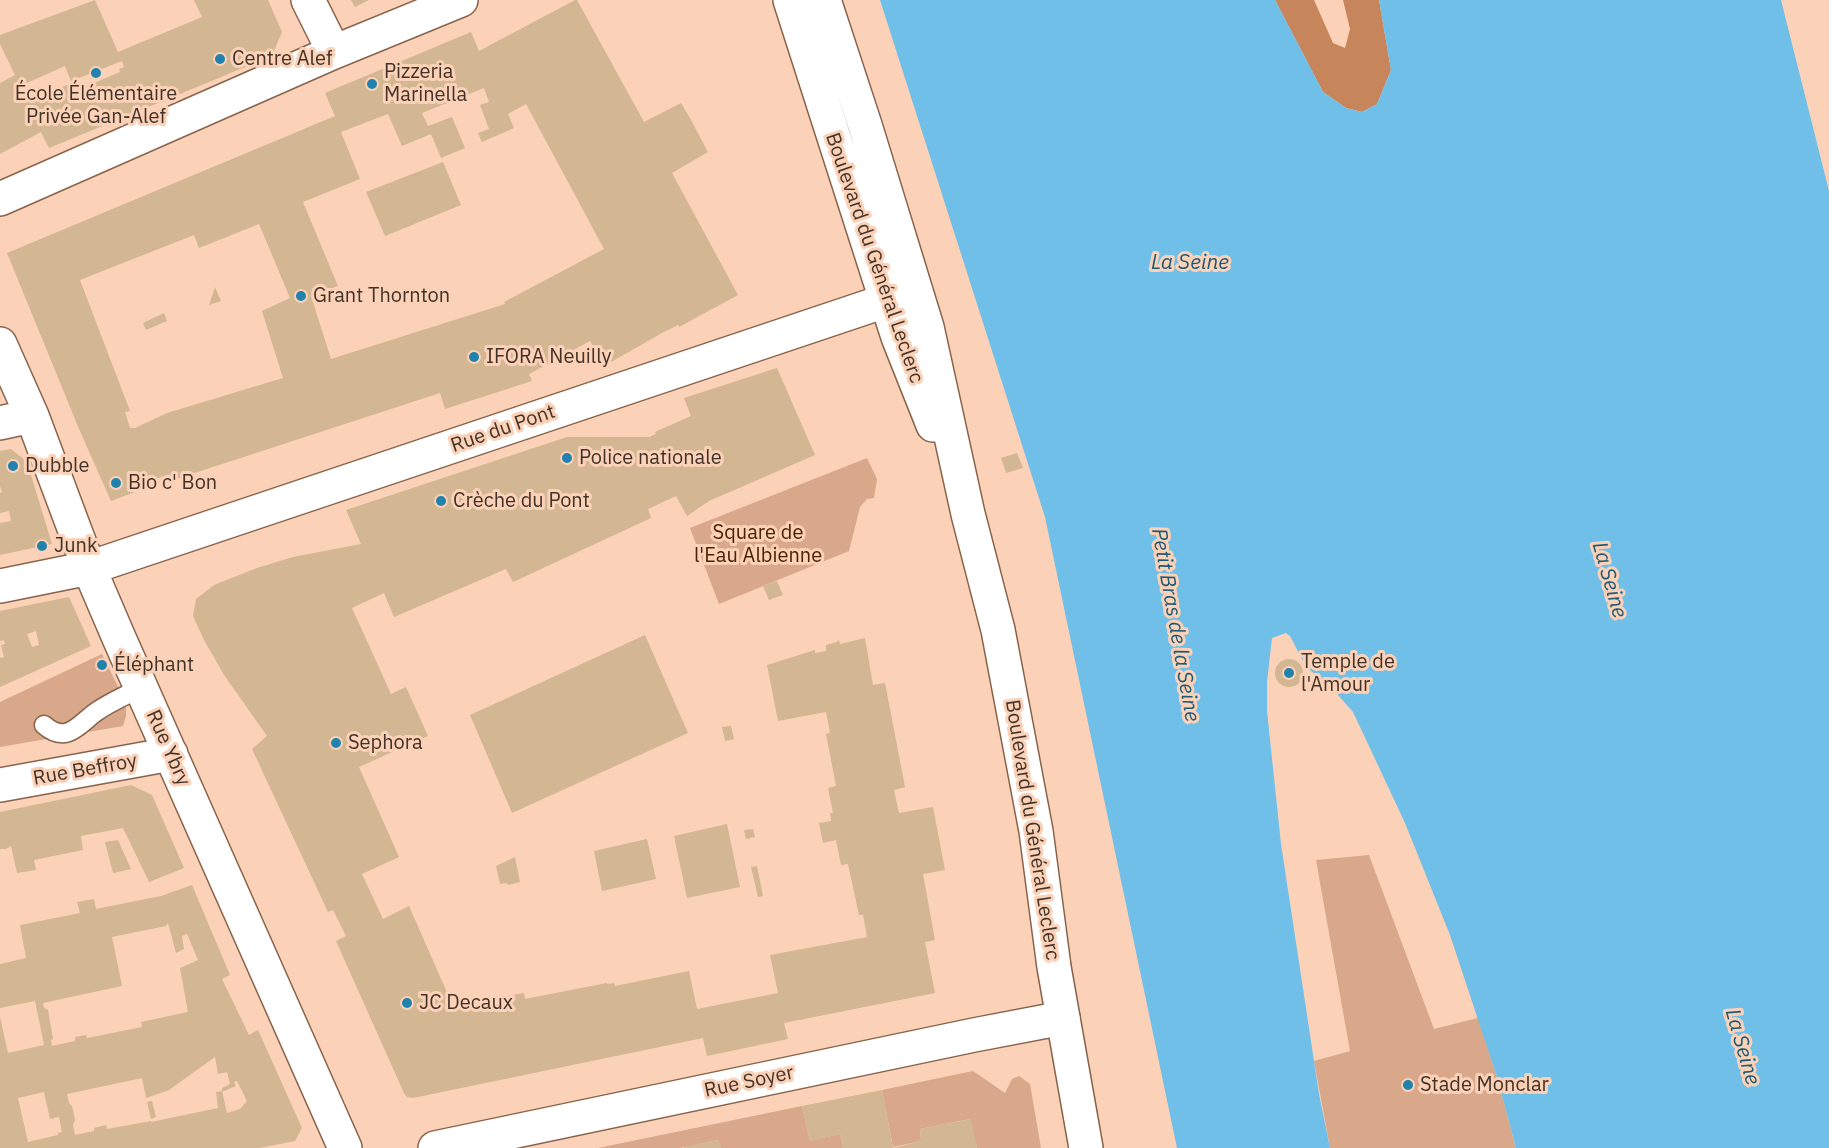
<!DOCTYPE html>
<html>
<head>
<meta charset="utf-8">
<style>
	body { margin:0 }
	canvas { display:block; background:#fbd1b7 }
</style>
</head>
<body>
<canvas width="1829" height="1148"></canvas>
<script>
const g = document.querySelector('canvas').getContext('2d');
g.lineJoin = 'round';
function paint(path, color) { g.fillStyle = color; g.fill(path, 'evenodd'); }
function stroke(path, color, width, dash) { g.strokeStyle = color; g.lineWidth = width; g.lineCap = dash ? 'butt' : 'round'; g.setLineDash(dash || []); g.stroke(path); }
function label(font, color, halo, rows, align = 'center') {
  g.font = font + ' "IBM Plex Sans",sans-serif'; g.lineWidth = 6; g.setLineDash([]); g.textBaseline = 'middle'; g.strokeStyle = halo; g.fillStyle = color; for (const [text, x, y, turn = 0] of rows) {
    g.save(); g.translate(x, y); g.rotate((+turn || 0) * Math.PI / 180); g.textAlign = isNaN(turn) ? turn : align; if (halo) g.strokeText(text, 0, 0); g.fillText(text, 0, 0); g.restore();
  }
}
const green = new Path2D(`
	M 867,458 L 877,479 L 874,498 L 867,499 L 860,507 L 849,551 L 719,604 L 690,528 Z
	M 102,654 L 126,703 L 126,716 L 123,726 L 0,747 L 0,702 Z
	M 1369,855 L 1434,1029 L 1478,1018 L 1497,1077 L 1516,1148 L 1330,1148 L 1314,1061 L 1350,1051 L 1316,860 Z
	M 973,1071 L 1005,1093 L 1012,1079 L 1019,1076 L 1030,1084 L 1041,1148 L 977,1148 L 970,1119 L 920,1129 L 921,1141 L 893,1147 L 882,1090 Z
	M 802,1106 L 810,1141 L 840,1134 L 843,1145 L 842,1148 L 721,1148 L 718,1140 L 680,1148 L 598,1148 Z`);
const forest = new Path2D(`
	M 1275,0 L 1314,0 L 1333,43 L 1345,48 L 1350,29 L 1343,0 L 1379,0 L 1391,70 L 1377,104 L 1362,112 L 1346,108 L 1323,92 Z`);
const water = new Path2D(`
	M 880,0 L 1275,0 L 1323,92 L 1346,108 L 1362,112 L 1377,104 L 1391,70 L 1379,0 L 1781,0 L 1829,191 L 1829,1148 L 1516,1148 L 1497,1077 L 1450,935 L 1405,823 L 1353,712 L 1330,686 L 1306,667 L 1290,636 L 1286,633 L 1272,638 L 1267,682 L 1267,711 L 1281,844 L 1319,1094 L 1330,1148 L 1177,1148 L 1045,517 Z`);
const building = new Path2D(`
	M 95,0 L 118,52 L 202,17 L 194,0 L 268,0 L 282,32 L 272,56 L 49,148 L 41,132 L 0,154 L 0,83 L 15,75 L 0,44 L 0,35 ZM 122,61 L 124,67 L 119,69 L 120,72 L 82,88 L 80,85 L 74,88 L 72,83 L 27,101 L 20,86 L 65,66 L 71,81 Z
	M 351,0 L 369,0 L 355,7 Z
	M 575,0 L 577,0 L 644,122 L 681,103 L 691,120 L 708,152 L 672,173 L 738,295 L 679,327 L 678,325 L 662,333 L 604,366 L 590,341 L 529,374 L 532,381 L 445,409 L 440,393 L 167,482 L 165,476 L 133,486 L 135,492 L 111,501 L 79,429 L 7,253 L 335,116 L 325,93 L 471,32 L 479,51 ZM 484,88 L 489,102 L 480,105 L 489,129 L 478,133 L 482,142 L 514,128 L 508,114 L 526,104 L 604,249 L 504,302 L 505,304 L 331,359 L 311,296 L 338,286 L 303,202 L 360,179 L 341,132 L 388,114 L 402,146 L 431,134 L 441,158 L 465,148 L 452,117 L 428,126 L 422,113 ZM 259,224 L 290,298 L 262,311 L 283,378 L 167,413 L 135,428 L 130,428 L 125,412 L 130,411 L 80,280 L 194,235 L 199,248 Z
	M 443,162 L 461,205 L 385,236 L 366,192 Z
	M 215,287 L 221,301 L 209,305 Z
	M 164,313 L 167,321 L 146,330 L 143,323 Z
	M 777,368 L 815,455 L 709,501 L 687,516 L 676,496 L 674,497 L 648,509 L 651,518 L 513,582 L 506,569 L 394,617 L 384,593 L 352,608 L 391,694 L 406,687 L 428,736 L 359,767 L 399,857 L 362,874 L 383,919 L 409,906 L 453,1006 L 524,993 L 525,999 L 607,983 L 607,984 L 614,983 L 615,986 L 689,971 L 697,1009 L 778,993 L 770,955 L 867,937 L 863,915 L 859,915 L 848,864 L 841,865 L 836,840 L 823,843 L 819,823 L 831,821 L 830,813 L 833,813 L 828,788 L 836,786 L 826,734 L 830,733 L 826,712 L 778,721 L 767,665 L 815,650 L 815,653 L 826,651 L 826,645 L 837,642 L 839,640 L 840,644 L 865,638 L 873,685 L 885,683 L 905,787 L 894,790 L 899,813 L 933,807 L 945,870 L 923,874 L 935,940 L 925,942 L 935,993 L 784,1023 L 788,1039 L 707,1056 L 703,1038 L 413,1098 L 407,1097 L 404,1093 L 336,941 L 346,936 L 333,910 L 328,912 L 252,749 L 267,736 L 224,675 L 204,640 L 193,616 L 196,599 L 214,585 L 257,568 L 293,557 L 361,544 L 346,510 L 567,437 L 649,437 L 656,434 L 655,432 L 691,416 L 684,398 Z
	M 11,449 L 27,462 L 52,544 L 0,555 L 0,523 L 11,521 L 9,511 L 0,513 L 0,493 L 2,492 L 0,486 L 0,451 Z
	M 1017,453 L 1023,468 L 1006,473 L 1001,458 Z
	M 777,581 L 783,595 L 769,600 L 763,586 Z
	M 69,597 L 91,646 L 0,687 L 0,658 L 4,657 L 1,645 L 5,644 L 4,640 L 0,641 L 0,611 ZM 36,631 L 39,645 L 32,647 L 27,634 Z
	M 645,635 L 688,733 L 512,813 L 470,715 Z
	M1275 673a14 14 0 1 1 28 0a14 14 0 1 1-28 0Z
	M 731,726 L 734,739 L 725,741 L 722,727 Z
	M 131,785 L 152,795 L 184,868 L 149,882 L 123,828 L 81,836 L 83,850 L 34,860 L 36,870 L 17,873 L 11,846 L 6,849 L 0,849 L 0,812 Z
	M 727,824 L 740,887 L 687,898 L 674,836 Z
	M 753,829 L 755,837 L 746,839 L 744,830 Z
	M 647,839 L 656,879 L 602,891 L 594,851 Z
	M 118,840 L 131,869 L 113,873 L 105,842 Z
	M 515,857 L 520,882 L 508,885 L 507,883 L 500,884 L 496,866 Z
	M 757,866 L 763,896 L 758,897 L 751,867 Z
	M 192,885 L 230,975 L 222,979 L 249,1035 L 258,1030 L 302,1128 L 295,1141 L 259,1148 L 0,1148 L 0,1017 L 8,1053 L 44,1045 L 35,1001 L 0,1008 L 0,964 L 26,958 L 20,925 L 80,913 L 77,902 L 94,899 L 96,909 L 161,896 ZM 168,923 L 176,953 L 184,949 L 182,936 L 187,934 L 198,960 L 180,968 L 188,1012 L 141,1022 L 142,1027 L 87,1038 L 86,1035 L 75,1037 L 75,1041 L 52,1046 L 51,1040 L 53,1039 L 48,1010 L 44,1008 L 43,1003 L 122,986 L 112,937 L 166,926 ZM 215,1057 L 218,1074 L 227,1072 L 230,1084 L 222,1088 L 222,1092 L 236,1086 L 234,1082 L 237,1081 L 247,1101 L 240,1109 L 227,1113 L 222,1091 L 216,1092 L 218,1108 L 151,1122 L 151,1121 L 107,1129 L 106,1125 L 94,1128 L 94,1131 L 75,1135 L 73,1125 L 75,1120 L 72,1106 L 69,1103 L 67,1094 L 142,1078 L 146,1098 L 169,1090 ZM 44,1092 L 50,1119 L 59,1117 L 62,1132 L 58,1133 L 58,1135 L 28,1142 L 18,1098 Z
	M 882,1090 L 893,1148 L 842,1148 L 843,1145 L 840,1134 L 810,1141 L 802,1106 Z
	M 152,1101 L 156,1117 L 151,1119 L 147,1102 Z
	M 971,1119 L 977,1148 L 893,1148 L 921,1141 L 920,1129 Z
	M 719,1140 L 721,1148 L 684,1148 L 684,1147 Z`);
const service = new Path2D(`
	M 44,725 C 67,745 79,724 96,712 C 110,702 127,695 142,687`);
const minor = new Path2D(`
	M 308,0 L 334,52
	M 0,199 L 334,52 L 461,0
	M 0,344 L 32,416 L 89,568 L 119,638 L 345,1148
	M 0,423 L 32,416
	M 0,586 L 89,568 L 912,292
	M 0,785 L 171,754
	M 435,1148 L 974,1035 L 1063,1018`);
const primary = new Path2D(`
	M 790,0 L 898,337 L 933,425
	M 824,0 L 865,125 L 927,327 L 968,514 L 998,630 L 1036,831 L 1054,967 L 1086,1148`);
const markers = [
	[220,59,6,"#2182ae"],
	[96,73,6,"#2182ae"],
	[372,84,6,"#2182ae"],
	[301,296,6,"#2182ae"],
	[474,357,6,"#2182ae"],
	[567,458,6,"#2182ae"],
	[13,466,6,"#2182ae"],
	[116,483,6,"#2182ae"],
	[441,501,6,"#2182ae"],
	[42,546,6,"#2182ae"],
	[102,665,6,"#2182ae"],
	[1289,673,6,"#2182ae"],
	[336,743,6,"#2182ae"],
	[407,1003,6,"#2182ae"],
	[1408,1085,6,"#2182ae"]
];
const poiNames = [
	["Centre Alef",232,59],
	["Pizzeria",384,72],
	["Marinella",384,95],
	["École Élémentaire",96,94,"center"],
	["Privée Gan-Alef",96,117,"center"],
	["Grant Thornton",313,296],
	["IFORA Neuilly",486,357],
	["Police nationale",579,458],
	["Dubble",25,466],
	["Bio c' Bon",128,483],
	["Crèche du Pont",453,501],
	["Junk",54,546],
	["Temple de",1301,662],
	["l'Amour",1301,685],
	["Éléphant",114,665],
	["Sephora",348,743],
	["JC Decaux",419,1003],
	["Stade Monclar",1420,1085]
];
const streetNames = [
	["Boulevard du Général Leclerc",874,258,71],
	["Rue du Pont",503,429,-19],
	["Rue Ybry",168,748,66],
	["Rue Beffroy",85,770,-10],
	["Boulevard du Général Leclerc",1032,830,81],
	["Rue Soyer",749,1082,-12]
];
const parkNames = [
	["Square de",758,533],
	["l'Eau Albienne",758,556]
];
const waterNames = [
	["La Seine",1190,263],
	["La Seine",1609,580,74],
	["Petit Bras de la Seine",1175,625,80],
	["La Seine",1742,1047,74]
];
paint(green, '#d9a789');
paint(forest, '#c6855b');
paint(water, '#70bfe9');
paint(building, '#d3b692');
stroke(service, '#88634c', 21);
stroke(minor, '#88634c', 36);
stroke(primary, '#88634c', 36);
stroke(service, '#fff', 18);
stroke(minor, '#fff', 33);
stroke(primary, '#fff', 33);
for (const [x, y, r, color] of markers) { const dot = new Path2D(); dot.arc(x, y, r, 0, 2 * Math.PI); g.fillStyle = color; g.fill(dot); stroke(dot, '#fbd1b7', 2); }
label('20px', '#423228', '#fbd1b7', poiNames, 'left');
label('20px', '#423228', '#fbd1b7', streetNames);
label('20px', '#4b2100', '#fbd1b7', parkNames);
label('italic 21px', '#1d5a77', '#fbd1b7', waterNames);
</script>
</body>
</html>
